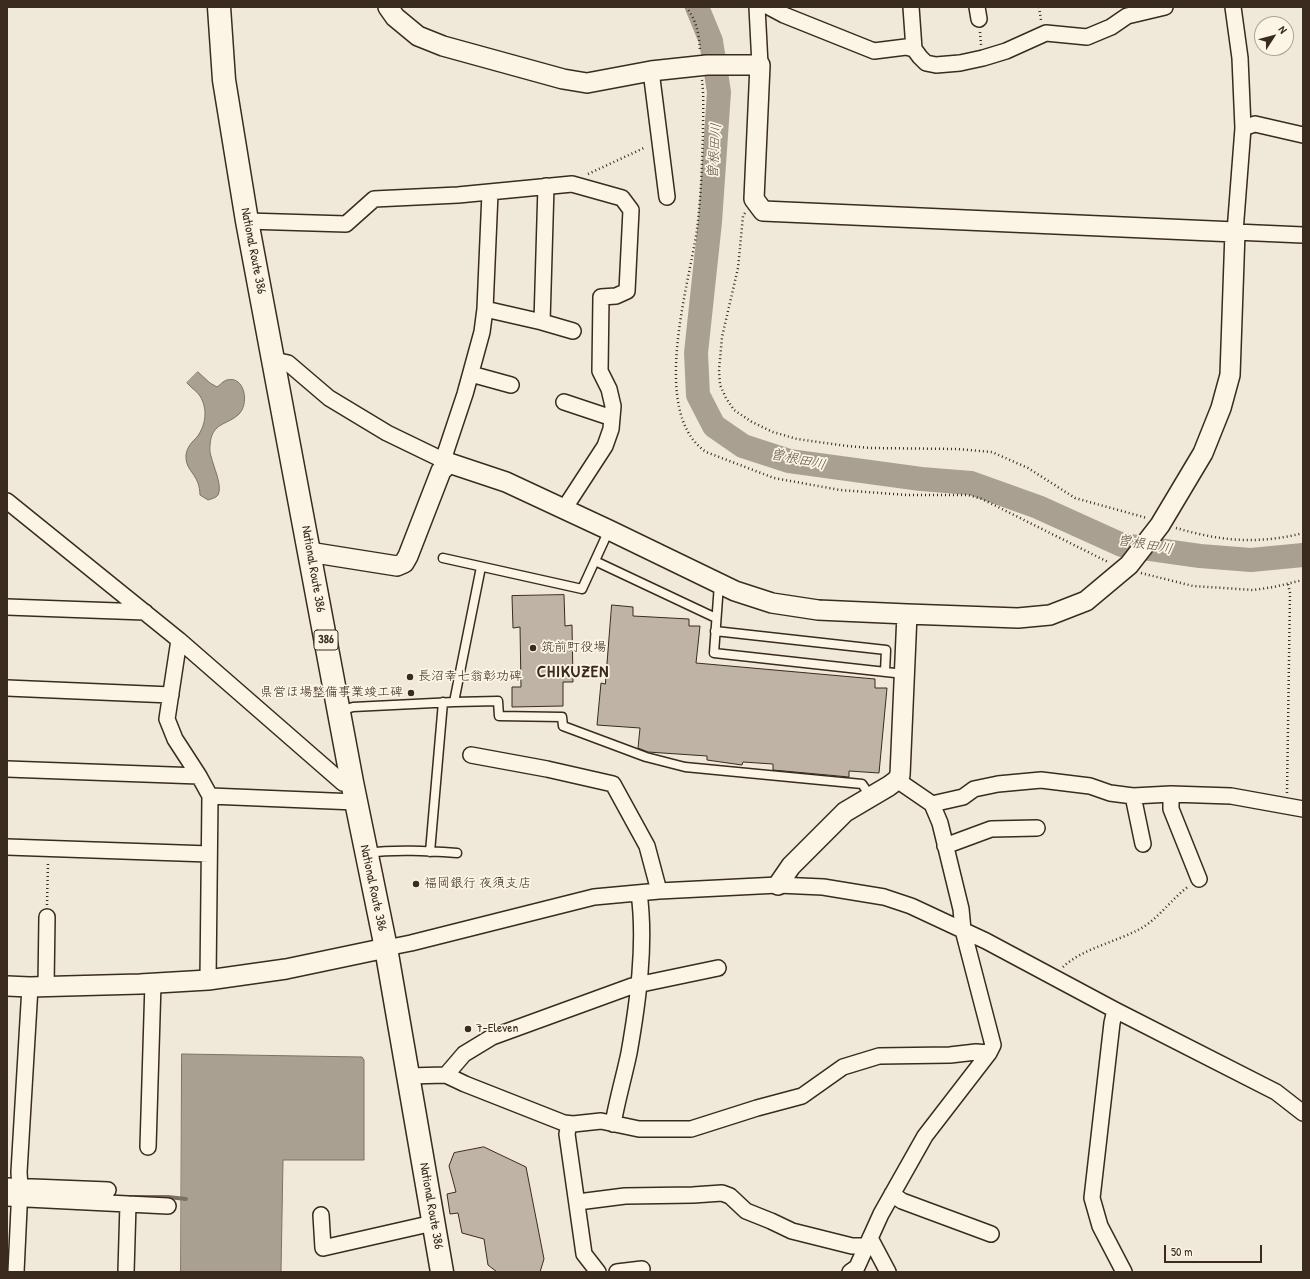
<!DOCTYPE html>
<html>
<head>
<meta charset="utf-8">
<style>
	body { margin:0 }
	#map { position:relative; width:1310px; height:1279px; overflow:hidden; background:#f0e9d9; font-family:"Patrick Hand",sans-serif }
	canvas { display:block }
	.frame { position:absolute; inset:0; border:8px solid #3b2a1e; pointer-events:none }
	.north { position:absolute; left:1254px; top:16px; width:40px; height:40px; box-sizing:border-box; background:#fcf5e5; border:1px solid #afa495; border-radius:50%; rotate:54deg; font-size:11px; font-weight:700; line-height:16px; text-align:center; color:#3b2a1e }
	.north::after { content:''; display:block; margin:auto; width:14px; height:18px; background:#3b2a1e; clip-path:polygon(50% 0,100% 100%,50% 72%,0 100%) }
	.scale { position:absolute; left:1164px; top:1245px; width:98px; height:18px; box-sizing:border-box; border:2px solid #3b2a1e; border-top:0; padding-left:5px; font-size:12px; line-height:14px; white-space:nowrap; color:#3b2a1e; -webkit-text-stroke:3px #fcf5e5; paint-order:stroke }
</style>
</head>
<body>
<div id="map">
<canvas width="1310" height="1279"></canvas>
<div class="frame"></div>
<div class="north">N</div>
<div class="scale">50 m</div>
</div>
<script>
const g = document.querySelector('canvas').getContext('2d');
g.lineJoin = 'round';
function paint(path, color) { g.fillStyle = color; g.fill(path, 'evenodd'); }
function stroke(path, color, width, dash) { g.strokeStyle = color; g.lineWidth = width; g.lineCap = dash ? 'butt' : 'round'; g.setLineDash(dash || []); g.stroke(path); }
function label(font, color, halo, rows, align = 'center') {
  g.font = font + ' "Patrick Hand","Klee One",sans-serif'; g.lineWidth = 3.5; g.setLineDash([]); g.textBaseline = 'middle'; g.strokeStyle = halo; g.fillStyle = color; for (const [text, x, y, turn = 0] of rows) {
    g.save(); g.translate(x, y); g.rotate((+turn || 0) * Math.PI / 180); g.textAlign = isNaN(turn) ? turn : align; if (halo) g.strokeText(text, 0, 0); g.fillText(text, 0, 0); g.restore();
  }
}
const water = new Path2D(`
	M 198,372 L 210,383 L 217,387 C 220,385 223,381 227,380 C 245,375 250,405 238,415 C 228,424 215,423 211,438 C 210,444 209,451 211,456 C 213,466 223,486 218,495 C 216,498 211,499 208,500 L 200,495 C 200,491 199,486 198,483 C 194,472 185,468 186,455 C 187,447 192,442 197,437 C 206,425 208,409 200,396 C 197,391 191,388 187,383 Z
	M 182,1054 L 362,1057 L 364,1060 L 364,1160 L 283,1160 L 281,1272 L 181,1272 Z`);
const stream = new Path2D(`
	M 125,1197 L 168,1197 L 186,1199`);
const river = new Path2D(`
	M 697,7 L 711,41 L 719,92 L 710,222 L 696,353 L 698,395 L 714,426 L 743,446 L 789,461 L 921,479 L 971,483 L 1038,507 L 1122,545 L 1200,556 L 1251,560 L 1303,555`);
const building = new Path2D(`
	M 564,595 L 565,626 L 572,625 L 573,682 L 563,682 L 563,706 L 512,707 L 512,687 L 521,687 L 520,627 L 513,628 L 512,596 Z
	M 612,605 L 633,607 L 633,616 L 689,619 L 689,626 L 700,626 L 696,663 L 875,679 L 875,688 L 887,688 L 879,773 L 849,771 L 849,777 L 773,770 L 773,764 L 743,762 L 742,765 L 707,760 L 707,756 L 648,752 L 638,748 L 640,728 L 597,725 L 601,683 L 605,684 Z
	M 484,1147 L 526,1167 L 544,1259 L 540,1272 L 497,1272 L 488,1265 L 484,1239 L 462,1233 L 458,1213 L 450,1214 L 447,1194 L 456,1192 L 449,1166 L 454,1153 Z`);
const path = new Path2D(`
	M 686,7 C 697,21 699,34 700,51
	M 1039,7 L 1041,20
	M 980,32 L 981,45
	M 702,80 C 704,97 703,115 703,132 C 702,164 701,197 697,229 C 689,286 649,413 706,452 L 774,478 L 840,490 L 907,495 L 968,495 L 982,499 L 1108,562
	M 588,174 L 646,147
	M 745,213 L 743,216 L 738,268 L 722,337 L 719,370 L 720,385 L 726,398 L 734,410 L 752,422 L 773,432 L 797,439 L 847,446 L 871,448 L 957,449 L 992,452 L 1028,468 L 1075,498 L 1147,518
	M 1176,528 C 1190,532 1206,536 1221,538 C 1248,542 1277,540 1303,533
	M 1141,573 L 1193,586 L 1253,590 L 1274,587 L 1303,580
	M 1287,793 L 1290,593 L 1288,584
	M 47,905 L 48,862
	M 1063,967 C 1082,949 1115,942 1138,930 C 1158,920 1171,899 1189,886`);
const service = new Path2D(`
	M 443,558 L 582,589 L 609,530
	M 595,561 L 716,618
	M 719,584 L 714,653 L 904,674
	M 715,631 L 886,650 L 885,672
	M 454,702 L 498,701 L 499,716 L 562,717 L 563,726 L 646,757 L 685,767 L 862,784 L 871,797
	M 340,711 L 353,707 L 454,702 L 481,567
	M 430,852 L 443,702
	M 367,853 C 396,849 428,851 457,853`);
const minor = new Path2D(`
	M 757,7 L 760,65
	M 769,7 L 784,15 L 874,51 L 906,47 L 914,49 L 911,7
	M 977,7 L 979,19
	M 1233,7 L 1240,58 L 1243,128 L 1235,232 L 1303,235
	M 914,49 L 920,57 L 926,63 L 936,65 L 960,63 L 983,58 L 1006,51 L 1046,33 L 1087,37 L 1111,27 L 1127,16 L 1165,7
	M 651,71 L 667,197
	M 1243,128 L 1255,124 L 1303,135
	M 247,221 L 346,224 L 374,199 L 458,195 L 572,184 L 622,198 L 631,210 L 627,291 L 616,296 L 601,297 L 600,371 L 609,389 L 613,406 L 611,429 L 605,446 L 564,509
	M 485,309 L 542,322 L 573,331
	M 542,322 L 546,186
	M 274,360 L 288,363 L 329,398 L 387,433 L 449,463
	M 471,374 L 511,385
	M 564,402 L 612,418
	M 444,460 L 446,451 L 465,394 L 482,332 L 485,309 L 490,193
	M 7,501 L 179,640 L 343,783 L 352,782
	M 7,607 L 145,612
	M 179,640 L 167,719 L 175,739 L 199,776 L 210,796 L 208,980
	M 7,688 L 171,695
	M 471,755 L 547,769 L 613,784 L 647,846 L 659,891
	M 7,769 L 199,776
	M 897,780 L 932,804 L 963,797 L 974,789 L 998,784 L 1041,780 L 1090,786 L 1110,793 L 1133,796 L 1171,794 L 1231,796 L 1303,809
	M 1171,794 L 1171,809 L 1199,879
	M 210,796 L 356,802
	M 1133,796 L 1143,844
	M 945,846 L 991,829 L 1037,828
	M 7,847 L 209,854
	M 386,948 L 411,943 L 594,897 L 659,891 L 778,885 L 823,887 L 884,897 L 911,906 L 986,941 L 1115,1010 L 1276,1092 L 1303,1113
	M 46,986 L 47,917
	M 1115,1010 L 1112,1023 L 1092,1198 L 1100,1226 L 1124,1272
	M 446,1075 L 464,1054 L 492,1037 L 632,986 L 718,968
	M 408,1076 L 446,1075 L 465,1084 L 564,1123 L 573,1124 L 601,1121 L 639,1129 L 691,1129 L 757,1108 L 802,1096 L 843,1067 L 879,1056 L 950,1055 L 976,1052 L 989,1053
	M 569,1124 L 567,1134 L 584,1254 L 598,1272
	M 613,1124 C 617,1100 624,1077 629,1053 C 638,1002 646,944 639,893
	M 148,1147 L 153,983
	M 7,1186 L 108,1190
	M 892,1194 L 902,1201 L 991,1234
	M 7,1198 L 168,1206
	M 578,1202 L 625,1196 L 693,1195 L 722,1193 L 730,1196 L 746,1211 L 771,1221 L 792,1231 L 852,1246 L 866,1246
	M 321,1215 L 323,1248 L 433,1223
	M 870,1238 L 888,1272
	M 16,1272 L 20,1187 L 19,1172 L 30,987
	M 126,1272 L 128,1204
	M 617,1272 L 642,1269
	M 850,1272 L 857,1267 L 881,1214 L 925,1136 L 989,1053 L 993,1045 L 963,930 L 961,909 L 940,823 L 932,804`);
const tertiary = new Path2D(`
	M 309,552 L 397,566 L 404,563 L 408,556 L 441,471 L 449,463 L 506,482 L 609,530 L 735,591 L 772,603 L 818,610 L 907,614 L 1018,618 L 1050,615 L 1086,601 L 1129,565 L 1160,525 L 1203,453 L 1221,408 L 1230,375 L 1235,232 L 763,211 L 754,199 L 760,65 L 707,65 L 651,71 L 587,83 L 563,79 L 443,46 L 418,36 L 395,17 L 388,7
	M 778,885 L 791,866 L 845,812 L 889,786 L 897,780 L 900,775 L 907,614
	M 7,986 L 30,987 L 140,984 L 208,980 L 286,969 L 386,948`);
const trunk = new Path2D(`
	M 219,7 L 224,80 L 247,221 L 352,782 L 386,948 L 442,1272`);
const markers = [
	[533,648,4,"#3b2a1e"],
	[410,677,4,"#3b2a1e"],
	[411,693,4,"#3b2a1e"],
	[416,884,4,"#3b2a1e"],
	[468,1029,4,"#3b2a1e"]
];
const shields = [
	[326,640,24]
];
const shieldNames = [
	["386",326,640]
];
const streetNames = [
	["National Route 386",253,251,79],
	["National Route 386",313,569,80],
	["National Route 386",373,888,78],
	["National Route 386",431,1206,80]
];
const poiNames = [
	["筑前町役場",541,648],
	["長沼幸七翁彰功碑",418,677],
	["県営ほ場整備事業竣工碑",403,693,"right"],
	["福岡銀行 夜須支店",424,884],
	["7-Eleven",476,1029]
];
const waterNames = [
	["曽根田川",715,151,-86],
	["曽根田川",798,460,12],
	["曽根田川",1145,545,10]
];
const districtNames = [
	["CHIKUZEN",573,672]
];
paint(water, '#aaa091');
stroke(water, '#7e7163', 1);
stroke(stream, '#7e7163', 4);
stroke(river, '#aaa091', 24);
paint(building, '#beb3a4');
stroke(building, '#3b2a1e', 1);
stroke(service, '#3b2a1e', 11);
stroke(minor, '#3b2a1e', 18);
stroke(tertiary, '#3b2a1e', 22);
stroke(trunk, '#3b2a1e', 25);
stroke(path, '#3b2a1e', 2.5, [1, 3]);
stroke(service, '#fcf5e5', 8);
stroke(minor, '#fcf5e5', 15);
stroke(tertiary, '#fcf5e5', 19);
stroke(trunk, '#fcf5e5', 22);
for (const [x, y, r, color] of markers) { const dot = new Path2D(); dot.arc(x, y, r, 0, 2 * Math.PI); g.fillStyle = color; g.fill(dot); stroke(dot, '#fcf5e5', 1.5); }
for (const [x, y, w] of shields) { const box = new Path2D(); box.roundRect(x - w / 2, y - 10, w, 20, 3); g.fillStyle = '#fcf5e5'; g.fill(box); stroke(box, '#3b2a1e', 1); }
label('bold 12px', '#3b2a1e', null, shieldNames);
label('13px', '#3b2a1e', '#fcf5e5', streetNames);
label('13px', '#3b2a1e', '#fcf5e5', poiNames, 'left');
label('italic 14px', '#625346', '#fcf5e5', waterNames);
g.letterSpacing = '1px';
label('bold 17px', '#3b2a1e', '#fcf5e5', districtNames);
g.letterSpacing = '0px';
</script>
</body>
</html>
